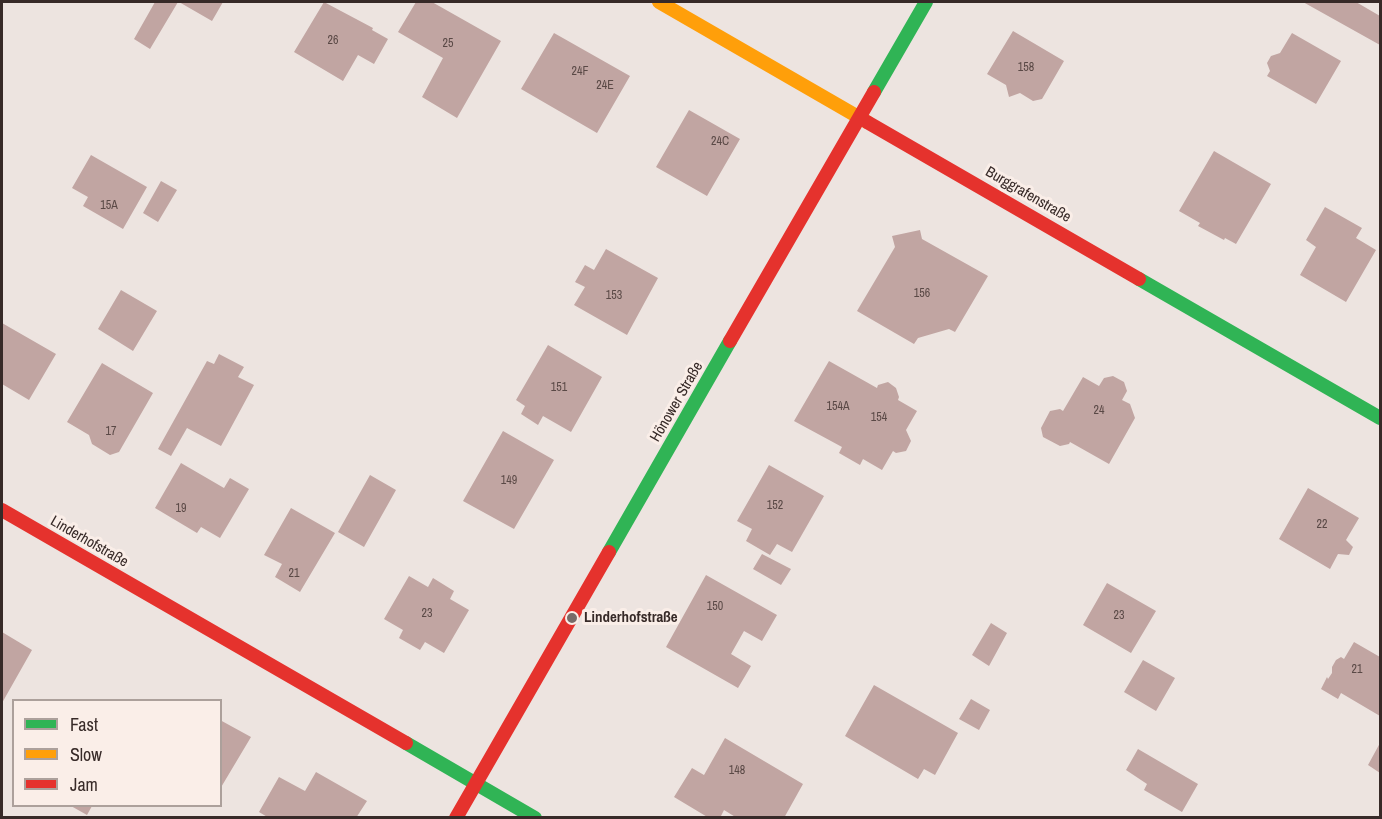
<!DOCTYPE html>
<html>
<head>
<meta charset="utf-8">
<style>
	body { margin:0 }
	#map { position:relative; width:1382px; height:819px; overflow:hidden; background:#ede4e0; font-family:"Archivo Narrow",sans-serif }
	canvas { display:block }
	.frame { position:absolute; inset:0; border:3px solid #372a28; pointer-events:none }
	.legend { position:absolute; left:12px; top:699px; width:210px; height:108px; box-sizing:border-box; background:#faeee8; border:2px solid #aca09b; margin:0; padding:8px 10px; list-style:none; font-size:18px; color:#372a28 }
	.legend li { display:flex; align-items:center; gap:12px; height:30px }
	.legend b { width:30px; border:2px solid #aca09b }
</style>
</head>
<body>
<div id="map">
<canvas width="1382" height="819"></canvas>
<div class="frame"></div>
<ul class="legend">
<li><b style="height:8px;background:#30b455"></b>Fast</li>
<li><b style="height:8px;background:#ff9f0a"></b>Slow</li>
<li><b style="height:8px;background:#e5322d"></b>Jam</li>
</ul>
</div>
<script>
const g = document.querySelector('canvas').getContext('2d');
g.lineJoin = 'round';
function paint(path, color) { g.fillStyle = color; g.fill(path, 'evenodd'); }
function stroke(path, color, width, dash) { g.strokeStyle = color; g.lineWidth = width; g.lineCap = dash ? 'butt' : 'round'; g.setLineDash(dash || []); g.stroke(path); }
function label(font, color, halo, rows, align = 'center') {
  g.font = font + ' "Archivo Narrow",sans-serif'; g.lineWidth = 6; g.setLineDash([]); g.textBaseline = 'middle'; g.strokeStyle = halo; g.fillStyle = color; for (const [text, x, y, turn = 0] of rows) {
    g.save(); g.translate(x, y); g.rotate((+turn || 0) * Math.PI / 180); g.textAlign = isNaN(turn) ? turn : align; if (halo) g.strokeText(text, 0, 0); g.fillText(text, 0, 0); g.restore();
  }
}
const building = new Path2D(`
	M 155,2 L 178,2 L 150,49 L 134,39 Z
	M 179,2 L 223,2 L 212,21 Z
	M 324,2 L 373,28 L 372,30 L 388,39 L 374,64 L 358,55 L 343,81 L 294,52 Z
	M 416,2 L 432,2 L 501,41 L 457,118 L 422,97 L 443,58 L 398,32 Z
	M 1303,2 L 1356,2 L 1380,16 L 1380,45 Z
	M 1013,31 L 1064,61 L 1042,99 L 1033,101 L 1020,93 L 1009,97 L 1006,85 L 987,74 Z
	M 554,33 L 630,76 L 597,133 L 521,89 Z
	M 1292,33 L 1341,61 L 1316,104 L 1267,76 L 1270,71 L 1267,63 L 1271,56 L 1280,53 Z
	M 689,110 L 740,139 L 707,196 L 656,167 Z
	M 1214,151 L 1271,184 L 1236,244 L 1225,238 L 1224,240 L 1198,226 L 1200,223 L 1179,211 Z
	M 91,155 L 147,187 L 123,229 L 83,206 L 88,197 L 72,188 Z
	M 161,181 L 177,190 L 158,222 L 143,213 Z
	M 1325,207 L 1362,228 L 1356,238 L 1376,250 L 1346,302 L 1300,275 L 1316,247 L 1306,240 Z
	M 920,230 L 922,239 L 988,276 L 955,332 L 949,329 L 918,338 L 914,344 L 857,311 L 895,247 L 892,236 Z
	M 606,249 L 658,278 L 627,335 L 574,305 L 585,287 L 575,282 L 585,265 L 594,270 Z
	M 121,290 L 157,311 L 133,351 L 98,329 Z
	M 2,323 L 56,354 L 29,400 L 2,384 Z
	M 548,345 L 602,377 L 571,432 L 543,416 L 538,425 L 521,414 L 525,406 L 516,400 Z
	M 219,354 L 244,367 L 238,377 L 254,385 L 221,446 L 187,428 L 171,456 L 158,449 L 207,361 L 214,364 Z
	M 829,361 L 877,388 L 878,385 L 888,382 L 896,388 L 899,397 L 898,400 L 917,411 L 906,430 L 911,441 L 906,451 L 896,453 L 893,451 L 882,470 L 863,459 L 860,465 L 839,453 L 842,447 L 794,421 Z
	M 102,363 L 153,393 L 119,452 L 110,455 L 92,444 L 89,435 L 67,422 Z
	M 1113,376 L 1124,382 L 1127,391 L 1122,400 L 1130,404 L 1135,418 L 1109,464 L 1070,442 L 1069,444 L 1060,446 L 1043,437 L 1041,428 L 1050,411 L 1060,409 L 1063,411 L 1083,377 L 1099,386 L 1104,378 Z
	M 503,431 L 554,460 L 514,529 L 463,501 Z
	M 181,463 L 224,488 L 230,478 L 249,489 L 220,538 L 201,527 L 197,533 L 155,508 Z
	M 769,465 L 824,496 L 792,552 L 777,544 L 770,555 L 746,541 L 752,529 L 737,521 Z
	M 370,475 L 396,490 L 364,547 L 338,532 Z
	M 1308,488 L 1359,518 L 1346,540 L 1353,547 L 1349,555 L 1338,554 L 1330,569 L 1279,539 Z
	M 291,508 L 335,533 L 300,592 L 275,577 L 282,564 L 264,555 Z
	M 762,554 L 791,569 L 781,585 L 753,569 Z
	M 706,575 L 777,615 L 762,641 L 744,631 L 731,654 L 751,666 L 738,688 L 666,647 Z
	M 409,576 L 428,587 L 433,578 L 454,591 L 450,599 L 469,610 L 444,653 L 425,642 L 420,650 L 399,638 L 403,630 L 384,619 Z
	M 1107,583 L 1156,611 L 1131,653 L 1083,625 Z
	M 991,623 L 1007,633 L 989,666 L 972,655 Z
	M 2,632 L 32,650 L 2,703 Z
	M 1354,642 L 1380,657 L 1380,716 L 1341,693 L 1338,699 L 1321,689 L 1327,677 L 1328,679 L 1332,673 L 1332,667 L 1336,660 L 1341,657 L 1344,659 Z
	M 1143,660 L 1175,678 L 1156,711 L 1124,692 Z
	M 874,685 L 958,733 L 935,775 L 924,769 L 918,779 L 845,736 Z
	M 971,699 L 990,710 L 979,730 L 959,719 Z
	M 220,720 L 251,737 L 220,789 Z
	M 725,738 L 803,784 L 784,818 L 737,818 L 724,810 L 720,818 L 709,818 L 674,797 L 692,768 L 704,775 Z
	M 1380,743 L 1380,773 L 1368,765 Z
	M 1138,749 L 1198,784 L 1182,812 L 1144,790 L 1147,784 L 1126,770 Z
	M 316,772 L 367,801 L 356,818 L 269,818 L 259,812 L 279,777 L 305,791 Z
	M 71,806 L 92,806 L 87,815 Z`);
const fast = new Path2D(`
	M 874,92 L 926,2
	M 1139,279 L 1380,418
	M 609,552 L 730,341
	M 406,743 L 535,818`);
const slow = new Path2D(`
	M 659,2 L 867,122`);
const jam = new Path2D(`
	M 867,122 L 1139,279
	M 730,341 L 874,92
	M 2,510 L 406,743
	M 456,818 L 609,552`);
const markers = [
	[572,618,6,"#776b68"]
];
const numberNames = [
	["26",333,41],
	["25",448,44],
	["158",1026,68],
	["24F",580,72],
	["24E",605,86],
	["24C",720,142],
	["15A",109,206],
	["156",922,294],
	["153",614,296],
	["151",559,388],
	["154A",838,407],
	["24",1099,411],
	["154",879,418],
	["17",111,432],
	["149",509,481],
	["152",775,506],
	["19",181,509],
	["22",1322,525],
	["21",294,574],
	["150",715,607],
	["23",427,614],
	["23",1119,616],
	["21",1357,670],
	["148",737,771]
];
const streetNames = [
	["Burggrafenstraße",1028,195,30],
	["Hönower Straße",677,402,-60],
	["Linderhofstraße",89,542,30]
];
const poiNames = [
	["Linderhofstraße",584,618]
];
paint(building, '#c1a5a2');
stroke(fast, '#30b455', 14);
stroke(slow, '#ff9f0a', 14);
stroke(jam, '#e5322d', 14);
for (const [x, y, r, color] of markers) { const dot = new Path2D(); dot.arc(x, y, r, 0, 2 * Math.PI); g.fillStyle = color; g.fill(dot); stroke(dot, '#faeee8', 2); }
label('12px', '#5a4946', null, numberNames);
label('15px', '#372a28', '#faeee8', streetNames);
label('bold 15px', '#372a28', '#faeee8', poiNames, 'left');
</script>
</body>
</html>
